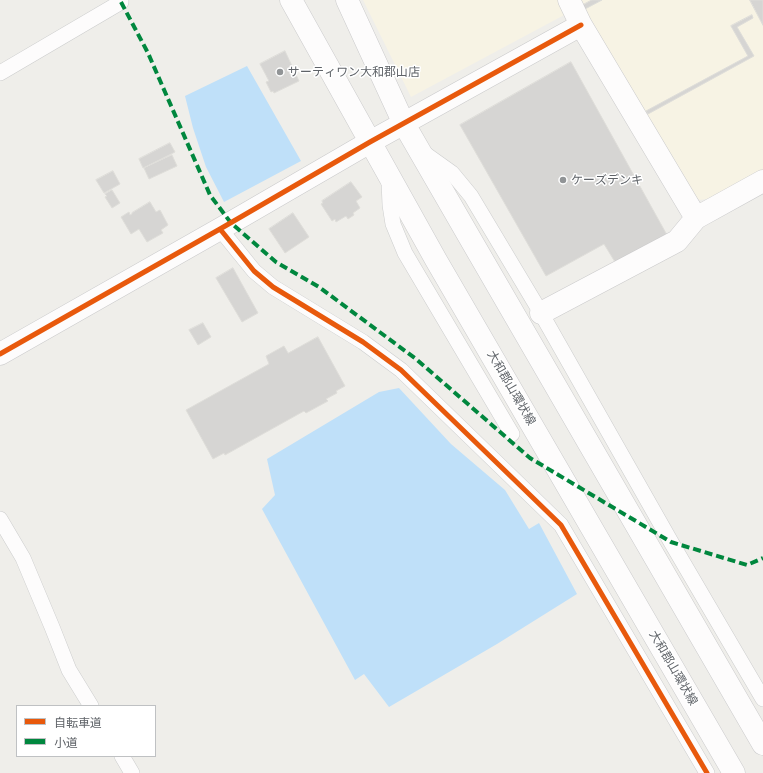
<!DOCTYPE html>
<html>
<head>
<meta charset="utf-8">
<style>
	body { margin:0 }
	#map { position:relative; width:763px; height:773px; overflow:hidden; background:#efeeea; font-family:Montserrat,"Noto Sans JP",sans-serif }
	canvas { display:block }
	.legend { position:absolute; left:16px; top:705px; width:140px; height:52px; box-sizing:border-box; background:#fff; border:1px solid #bfc1c3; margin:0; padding:5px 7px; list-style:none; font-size:12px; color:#5f6368 }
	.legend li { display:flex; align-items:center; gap:8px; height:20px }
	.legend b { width:20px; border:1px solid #bfc1c3 }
</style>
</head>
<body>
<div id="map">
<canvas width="763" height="773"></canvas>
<ul class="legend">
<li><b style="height:5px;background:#e8590c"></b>自転車道</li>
<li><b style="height:5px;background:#00873e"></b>小道</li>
</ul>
</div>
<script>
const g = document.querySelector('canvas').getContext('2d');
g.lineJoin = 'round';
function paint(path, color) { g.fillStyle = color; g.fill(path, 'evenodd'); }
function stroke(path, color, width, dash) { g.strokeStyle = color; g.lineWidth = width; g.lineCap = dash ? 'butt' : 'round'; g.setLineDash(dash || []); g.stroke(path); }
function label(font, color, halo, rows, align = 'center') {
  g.font = font + ' Montserrat,"Noto Sans JP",sans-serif'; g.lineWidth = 3; g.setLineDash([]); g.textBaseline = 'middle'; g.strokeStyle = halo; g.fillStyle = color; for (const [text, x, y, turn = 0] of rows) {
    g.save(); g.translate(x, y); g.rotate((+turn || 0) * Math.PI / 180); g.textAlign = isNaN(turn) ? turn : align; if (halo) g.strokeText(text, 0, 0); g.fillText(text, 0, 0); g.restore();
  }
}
const commercial = new Path2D(`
	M 363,0 L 763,0 L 763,170 L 708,199 L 699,200 L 694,194 L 581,6 L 411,97 Z`);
const water = new Path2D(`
	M 247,66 L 301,161 L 224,202 L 206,167 L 193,128 L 185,96 Z
	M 399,388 L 451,444 L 505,490 L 529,529 L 539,523 L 577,594 L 497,644 L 389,707 L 364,674 L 355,680 L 262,509 L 275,495 L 267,459 L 379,392 Z`);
const building = new Path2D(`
	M 592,0 L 602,0 L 585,9 L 583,5 Z
	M 750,0 L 763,0 L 763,25 Z
	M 752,15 L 753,18 L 737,27 L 754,56 L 648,114 L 646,111 L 748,56 L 731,26 Z
	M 285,51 L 299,81 L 274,93 L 273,91 L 271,92 L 266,82 L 269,81 L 260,64 Z
	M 571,62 L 667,235 L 615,262 L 604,244 L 546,276 L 460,125 Z
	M 170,143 L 175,152 L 143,168 L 139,159 Z
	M 172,155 L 177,166 L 149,179 L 144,168 Z
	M 113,171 L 120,184 L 104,193 L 96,180 Z
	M 351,182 L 362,197 L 356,201 L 360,208 L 353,213 L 354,215 L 348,219 L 346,216 L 336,222 L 335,219 L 332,221 L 321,204 L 323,203 L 322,201 Z
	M 112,190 L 120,203 L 112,208 L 105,197 L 107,196 L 105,194 Z
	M 150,202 L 156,212 L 160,210 L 168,225 L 161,230 L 163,233 L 147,242 L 139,229 L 131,234 L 121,217 L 129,212 L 130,215 L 132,214 L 132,213 Z
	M 293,213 L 309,237 L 285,253 L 269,229 Z
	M 233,268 L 258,313 L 242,322 L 216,278 Z
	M 203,323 L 211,337 L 198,345 L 189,330 Z
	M 318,337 L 345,386 L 336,391 L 337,393 L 326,399 L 328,401 L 306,413 L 304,411 L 225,455 L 224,453 L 213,459 L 186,410 L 269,364 L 266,356 L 284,346 L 288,353 Z`);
const street = new Path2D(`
	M 0,73 L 121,2 L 121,0
	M 424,153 L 452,173 L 471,196 L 541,313 L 671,542 L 763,699
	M 389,181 L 390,205 L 393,224 L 405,253 L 512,434
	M 220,229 L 254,271 L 273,287 L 363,342 L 401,370 L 561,525 L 707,773
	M 0,519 L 23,558 L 52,627 L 69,670 L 91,706
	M 122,756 L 132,773`);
const secondary = new Path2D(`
	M 291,0 L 436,260 L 734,773
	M 347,0 L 404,124 L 471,240 L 763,744
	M 569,0 L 581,25 L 696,218
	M 541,313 L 677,241 L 696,218 L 763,181
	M 0,354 L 220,229 L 370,142 L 581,25`);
const quiet = new Path2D(`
	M 121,2 L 148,53 L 210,195 L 231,223 L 276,262 L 319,287 L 416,359 L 530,458 L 671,542 L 747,565 L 763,558`);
const cycleway = new Path2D(`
	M 220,229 L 254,271 L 273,287 L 363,342 L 401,370 L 561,525 L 707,773
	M 0,354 L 220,229 L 370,142 L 581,25`);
const markers = [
	[280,72,4,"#919496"],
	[563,180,4,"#919496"]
];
const poiNames = [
	["サーティワン大和郡山店",288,72],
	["ケーズデンキ",571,180]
];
const streetNames = [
	["大和郡山環状線",511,388,60],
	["大和郡山環状線",673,668,60]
];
paint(commercial, '#f7f3e4');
paint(water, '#bfe0f9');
paint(building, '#d6d5d3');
stroke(building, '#deddd9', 1);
stroke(street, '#cbcccc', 16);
stroke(secondary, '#cacacb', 23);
stroke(street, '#fdfcfc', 15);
stroke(secondary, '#fdfcfc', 22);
stroke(quiet, '#00873e', 4, [8, 4]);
stroke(cycleway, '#e8590c', 5);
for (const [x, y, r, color] of markers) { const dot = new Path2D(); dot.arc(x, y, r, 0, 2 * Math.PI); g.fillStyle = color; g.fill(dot); stroke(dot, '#fff', 1.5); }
label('12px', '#5f6368', '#fff', poiNames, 'left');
label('12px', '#5f6368', '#fff', streetNames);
</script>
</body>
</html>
